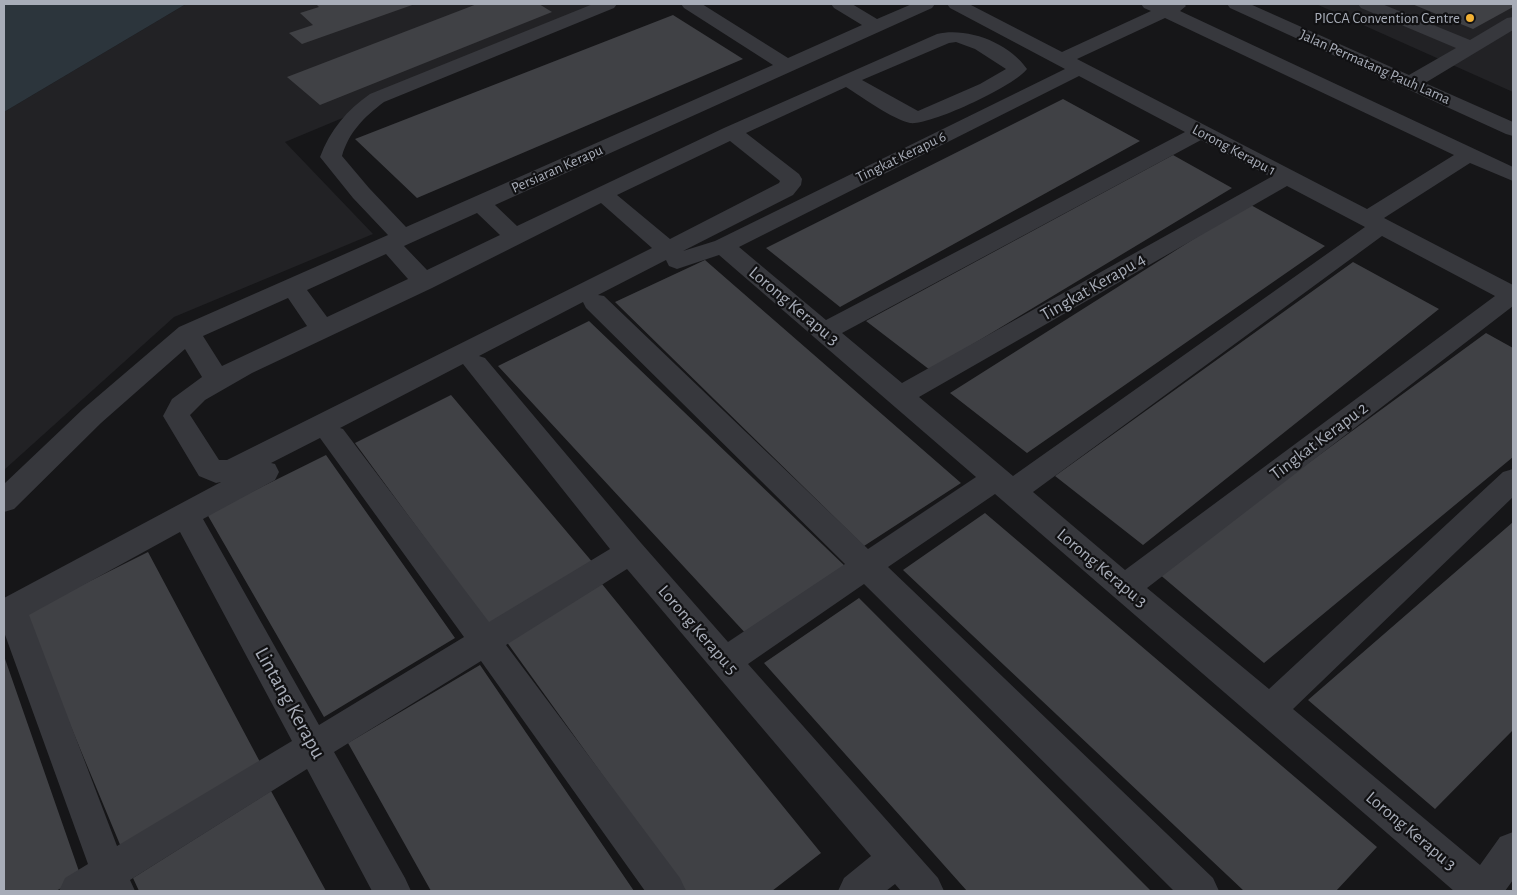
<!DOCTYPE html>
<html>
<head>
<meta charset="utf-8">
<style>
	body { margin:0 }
	#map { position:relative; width:1517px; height:895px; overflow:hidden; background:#161618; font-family:"Alegreya Sans",sans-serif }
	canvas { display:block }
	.frame { position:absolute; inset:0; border:5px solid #a8adb8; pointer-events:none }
</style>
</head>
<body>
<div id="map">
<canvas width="1517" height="895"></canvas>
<div class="frame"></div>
</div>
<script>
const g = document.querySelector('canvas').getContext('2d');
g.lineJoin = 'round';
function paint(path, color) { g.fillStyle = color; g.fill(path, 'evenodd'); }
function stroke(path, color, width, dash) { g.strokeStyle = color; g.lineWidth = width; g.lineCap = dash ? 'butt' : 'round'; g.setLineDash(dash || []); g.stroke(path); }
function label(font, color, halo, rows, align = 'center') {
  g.font = font + ' "Alegreya Sans",sans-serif'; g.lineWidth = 4.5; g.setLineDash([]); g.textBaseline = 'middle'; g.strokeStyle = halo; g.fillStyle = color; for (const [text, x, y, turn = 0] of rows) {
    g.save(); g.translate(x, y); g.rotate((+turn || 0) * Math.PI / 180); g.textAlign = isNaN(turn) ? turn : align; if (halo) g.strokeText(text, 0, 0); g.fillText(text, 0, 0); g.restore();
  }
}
const built = new Path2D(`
	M 186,4 L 616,4 L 285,142 L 373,234 L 174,317 L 4,470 L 4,112 Z
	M 1316,4 L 1513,4 L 1513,92 Z`);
const water = new Path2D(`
	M 4,4 L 186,4 L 4,112 Z`);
const building = new Path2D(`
	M 316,4 L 415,4 L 302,44 L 289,33 L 313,25 L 300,13 L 319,7 Z
	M 477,4 L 539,4 L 552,12 L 320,105 L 287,77 Z
	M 1412,4 L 1513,4 L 1513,7 L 1473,29 Z
	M 673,15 L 743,59 L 417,198 L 355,139 Z
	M 1063,99 L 1140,141 L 840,307 L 766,248 Z
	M 1173,155 L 1232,188 L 930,370 L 866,321 Z
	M 1249,204 L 1325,246 L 1027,453 L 950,393 Z
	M 705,260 L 961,483 L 864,546 L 615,302 Z
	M 1353,262 L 1439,309 L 1143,545 L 1055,476 Z
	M 589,321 L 847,568 L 748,636 L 498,366 Z
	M 1486,333 L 1513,348 L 1513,457 L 1264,663 L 1158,573 Z
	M 451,395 L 594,564 L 490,627 L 355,443 Z
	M 326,455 L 455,638 L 324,717 L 207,514 Z
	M 985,513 L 1377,847 L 1336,891 L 1244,891 L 903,570 Z
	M 1513,522 L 1513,730 L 1435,809 L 1308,700 Z
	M 148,552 L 260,762 L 121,847 L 24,614 Z
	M 602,584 L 821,853 L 772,891 L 686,891 L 506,641 Z
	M 859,598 L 1151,891 L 967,891 L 764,663 Z
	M 4,656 L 81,877 L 56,891 L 4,891 Z
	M 480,665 L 634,891 L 431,891 L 348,743 Z
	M 271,791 L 326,891 L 139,891 L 133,878 Z`);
const minor = new Path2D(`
	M 593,4 L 617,4 L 614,8 L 384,102 C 364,117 349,132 342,156 L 369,188 L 406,227 L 773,65 L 684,8 L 681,4 L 702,4 L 788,58 L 862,25 L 834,8 L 831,4 L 852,4 L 877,19 L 912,4 L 935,4 L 932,8 L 495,205 L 517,226 L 724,128 L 937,34 C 968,27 1009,43 1027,69 C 1015,86 929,126 910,123 C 892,119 862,97 846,87 L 746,133 L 799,174 L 802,179 L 801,185 L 793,195 L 683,251 L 715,241 L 1065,69 L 950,8 L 947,4 L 969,4 L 1062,52 L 1151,11 L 1144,8 L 1141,4 L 1184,4 L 1186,6 L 1180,11 L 1513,167 L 1513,181 L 1470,163 L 1384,218 L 1513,285 L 1513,306 L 1147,588 L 1269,689 L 1503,472 L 1513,469 L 1513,497 L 1293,709 L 1480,865 L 1500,837 L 1513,832 L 1513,880 L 1505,891 L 1454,891 L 995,494 L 888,567 L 1213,878 L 1219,891 L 1174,891 L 864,584 L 748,664 L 938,878 L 944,891 L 901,891 L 895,884 L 886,891 L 838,891 L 844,878 L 871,856 L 627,569 L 506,645 L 680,878 L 686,891 L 645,891 L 481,661 L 334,752 L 405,878 L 411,891 L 372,891 L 307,769 L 130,880 L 135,891 L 59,891 L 65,878 L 88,864 L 4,632 L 4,598 L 221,482 L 216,483 L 199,476 L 163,416 L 172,399 L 202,377 L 185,349 L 101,423 L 14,509 L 4,512 L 4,484 L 83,409 L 179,327 L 388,235 L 353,198 L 320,157 C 330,130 347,110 370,94 ZM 1165,18 L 1454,155 L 1367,209 L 1077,59 ZM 956,42 L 975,49 L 1006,69 L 980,84 L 918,111 L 862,80 L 949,43 ZM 1079,76 L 1185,132 L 826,320 L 739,247 ZM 1201,140 L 1271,177 L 902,383 L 842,333 ZM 730,141 L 780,181 L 779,183 L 670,239 L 617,195 ZM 1287,186 L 1365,227 L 1013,476 L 919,397 ZM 601,203 L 652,248 L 227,460 L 219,460 L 190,415 L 205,400 L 252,373 L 432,288 ZM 477,213 L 500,235 L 427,270 L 404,246 ZM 1382,236 L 1495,296 L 1125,570 L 1033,492 ZM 386,254 L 408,279 L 327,317 L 307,290 ZM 719,255 L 976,477 L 868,549 L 604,296 L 598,295 L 666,260 L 669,266 L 677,269 ZM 288,298 L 307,326 L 222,366 L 203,336 ZM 583,302 L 586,308 L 845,564 L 728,642 L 641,543 L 485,358 L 479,356 ZM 463,364 L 610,549 L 489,622 L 343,429 L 340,428 ZM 320,438 L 464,637 L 319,725 L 203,519 L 275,480 L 279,472 L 275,464 L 271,463 ZM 180,532 L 292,741 L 117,846 L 29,615 Z
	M 1227,4 L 1250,4 L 1409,75 L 1456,48 L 1361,8 L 1358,4 L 1382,4 L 1470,40 L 1507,18 L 1513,17 L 1513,30 L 1425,83 L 1513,122 L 1513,136 L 1506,134 L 1230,8 Z`);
const markers = [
	[1470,18,5,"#f2b134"]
];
const farPoinames = [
	["PICCA Convention Centre",1460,18]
];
const farStreetnames = [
	["Jalan Permatang Pauh Lama",1375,67,24],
	["Lorong Kerapu 1",1234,150,28],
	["Tingkat Kerapu 6",901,157,-26],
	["Persiaran Kerapu",557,169,-24]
];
const streetNames = [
	["Tingkat Kerapu 4",1093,287,-30],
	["Lorong Kerapu 3",794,306,40],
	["Tingkat Kerapu 2",1319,441,-37],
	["Lorong Kerapu 3",1102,568,40],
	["Lorong Kerapu 5",698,630,49],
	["Lorong Kerapu 3",1411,831,40]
];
const nearStreetnames = [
	["Lintang Kerapu",290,703,61]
];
paint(built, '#222225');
paint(water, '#2c353c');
paint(building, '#404145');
paint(minor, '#37383d');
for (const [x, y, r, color] of markers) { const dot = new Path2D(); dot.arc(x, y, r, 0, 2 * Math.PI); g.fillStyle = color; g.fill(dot); stroke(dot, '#111113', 2); }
label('15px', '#a8adb8', '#111113', farPoinames, 'right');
label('15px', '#a8adb8', '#111113', farStreetnames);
label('18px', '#a8adb8', '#111113', streetNames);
label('21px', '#a8adb8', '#111113', nearStreetnames);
</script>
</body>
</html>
